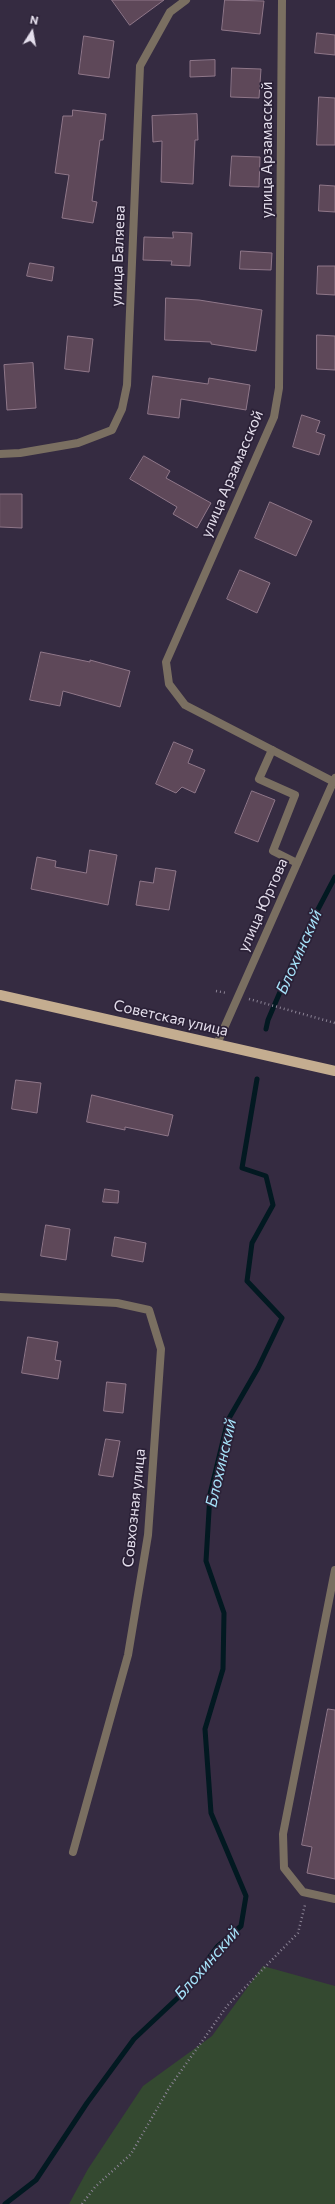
<!DOCTYPE html>
<html>
<head>
<meta charset="utf-8">
<style>
	body { margin:0 }
	#map { position:relative; width:335px; height:2204px; overflow:hidden; background:#352b41; font-family:Commissioner,sans-serif }
	canvas { display:block }
	.north { position:absolute; left:12px; top:12px; width:40px; height:40px; -webkit-text-stroke:3px #2b2137; paint-order:stroke; rotate:11deg; font-size:11px; font-weight:700; line-height:16px; text-align:center; color:#e4deec }
	.north::after { content:''; display:block; margin:auto; width:14px; height:18px; background:#e4deec; clip-path:polygon(50% 0,100% 100%,50% 72%,0 100%) }
</style>
</head>
<body>
<div id="map">
<canvas width="335" height="2204"></canvas>
<div class="north">N</div>
</div>
<script>
const g = document.querySelector('canvas').getContext('2d');
g.lineJoin = 'round';
function paint(path, color) { g.fillStyle = color; g.fill(path, 'evenodd'); }
function stroke(path, color, width, dash) { g.strokeStyle = color; g.lineWidth = width; g.lineCap = dash ? 'butt' : 'round'; g.setLineDash(dash || []); g.stroke(path); }
function label(font, color, halo, rows, align = 'center') {
  g.font = font + ' Commissioner,sans-serif'; g.lineWidth = 3.5; g.setLineDash([]); g.textBaseline = 'middle'; g.strokeStyle = halo; g.fillStyle = color; for (const [text, x, y, turn = 0] of rows) {
    g.save(); g.translate(x, y); g.rotate((+turn || 0) * Math.PI / 180); g.textAlign = isNaN(turn) ? turn : align; if (halo) g.strokeText(text, 0, 0); g.fillText(text, 0, 0); g.restore();
  }
}
const green = new Path2D(`
	M 263,1966 L 335,1986 L 335,2204 L 69,2204 L 88,2169 L 143,2086 L 212,2036 Z`);
const stream = new Path2D(`
	M 266,1029 L 268,1020 L 304,936 L 335,877
	M 5,2204 L 36,2180 L 87,2103 L 134,2039 L 184,1992 L 217,1947 L 241,1926 L 246,1896 L 211,1813 L 205,1729 L 223,1669 L 224,1613 L 206,1561 L 210,1494 L 228,1420 L 258,1368 L 282,1318 L 247,1281 L 252,1243 L 273,1205 L 266,1176 L 242,1168 L 257,1079`);
const building = new Path2D(`
	M 112,0 L 164,0 L 130,25 Z
	M 225,0 L 264,1 L 260,34 L 222,30 Z
	M 317,33 L 335,35 L 335,55 L 315,53 Z
	M 84,36 L 114,41 L 109,78 L 79,74 Z
	M 215,60 L 215,76 L 190,77 L 190,61 Z
	M 232,68 L 261,69 L 259,98 L 231,97 Z
	M 319,97 L 335,98 L 335,145 L 317,145 Z
	M 73,110 L 106,114 L 103,140 L 100,140 L 92,201 L 97,202 L 93,223 L 62,218 L 69,175 L 55,173 L 63,116 L 72,116 Z
	M 197,114 L 198,140 L 195,140 L 193,184 L 161,182 L 162,141 L 153,142 L 152,116 Z
	M 232,156 L 260,157 L 259,187 L 230,186 Z
	M 320,185 L 335,186 L 335,212 L 319,211 Z
	M 173,232 L 192,233 L 190,266 L 171,265 L 172,261 L 143,260 L 144,237 L 173,238 Z
	M 241,251 L 272,253 L 271,270 L 240,269 Z
	M 30,263 L 54,267 L 52,281 L 27,276 Z
	M 318,266 L 335,266 L 335,295 L 317,294 Z
	M 166,298 L 199,300 L 262,310 L 256,351 L 211,344 L 211,342 L 165,340 Z
	M 317,335 L 335,336 L 335,370 L 317,369 Z
	M 68,336 L 93,339 L 89,372 L 65,369 Z
	M 33,363 L 36,408 L 7,410 L 4,365 Z
	M 153,376 L 208,384 L 209,378 L 250,385 L 246,410 L 181,399 L 179,418 L 148,414 Z
	M 302,415 L 320,421 L 316,432 L 325,435 L 319,455 L 293,447 Z
	M 144,456 L 170,471 L 166,478 L 211,503 L 197,528 L 173,514 L 177,507 L 130,479 Z
	M 0,494 L 22,494 L 22,528 L 0,527 Z
	M 270,502 L 312,521 L 296,556 L 255,538 Z
	M 240,570 L 270,583 L 257,613 L 227,599 Z
	M 41,652 L 90,662 L 90,660 L 130,671 L 120,707 L 63,691 L 60,706 L 30,700 Z
	M 174,742 L 193,750 L 188,763 L 205,770 L 195,793 L 182,787 L 176,793 L 156,784 Z
	M 252,791 L 275,800 L 258,842 L 235,833 Z
	M 90,850 L 117,855 L 108,905 L 31,889 L 37,857 L 56,861 L 55,867 L 86,873 Z
	M 156,868 L 176,871 L 169,910 L 136,905 L 140,881 L 153,883 Z
	M 16,1080 L 41,1083 L 37,1113 L 12,1109 Z
	M 92,1095 L 173,1115 L 168,1136 L 125,1127 L 125,1130 L 87,1122 Z
	M 105,1189 L 119,1191 L 118,1203 L 103,1202 Z
	M 46,1225 L 70,1229 L 66,1260 L 41,1256 Z
	M 115,1237 L 146,1243 L 143,1262 L 112,1256 Z
	M 28,1337 L 58,1342 L 55,1360 L 61,1361 L 58,1379 L 22,1373 Z
	M 107,1382 L 126,1384 L 123,1413 L 104,1411 Z
	M 106,1439 L 120,1441 L 113,1477 L 99,1475 Z
	M 328,1709 L 335,1710 L 335,1879 L 307,1873 L 312,1847 L 302,1845 Z`);
const path = new Path2D(`
	M 216,991 L 227,993
	M 249,999 L 335,1023
	M 82,2204 L 95,2187 L 131,2154 L 169,2088 L 227,2006 L 298,1933 L 305,1905`);
const lane = new Path2D(`
	M 272,750 L 259,779 L 295,795 L 273,851 L 297,863
	M 335,1570 L 283,1834 L 284,1868 L 303,1892 L 335,1899`);
const street = new Path2D(`
	M 282,0 L 279,388 L 274,417 L 166,662 L 169,684 L 185,705 L 334,782
	M 0,454 L 20,453 L 78,443 L 112,430 L 122,409 L 127,385 L 140,66 L 170,12 L 186,0
	M 217,1044 L 335,778
	M 0,1297 L 117,1303 L 149,1310 L 161,1349 L 148,1535 L 128,1655 L 73,1852`);
const primary = new Path2D(`
	M 0,995 L 335,1071`);
const streetNames = [
	["улица Арзамасской",267,150,-90],
	["улица Баляева",118,256,-88],
	["улица Арзамасской",232,474,-67],
	["улица Юртова",263,905,-66],
	["Советская улица",171,1018,13],
	["Совхозная улица",134,1508,-84]
];
const waterNames = [
	["Блохинский",299,952,-66],
	["Блохинский",221,1463,-77],
	["Блохинский",207,1963,-49]
];
paint(green, '#344930');
stroke(stream, '#021921', 5);
paint(building, '#5e4859');
stroke(building, '#8f7789', 1);
stroke(path, '#8b8395', 2.5, [1, 3]);
stroke(lane, '#7a6f61', 8);
stroke(street, '#7a6f61', 8);
stroke(primary, '#c4ad90', 10);
label('15px', '#e4deec', '#2b2137', streetNames);
label('italic 16px', '#a7e4fb', '#2b2137', waterNames);
</script>
</body>
</html>
